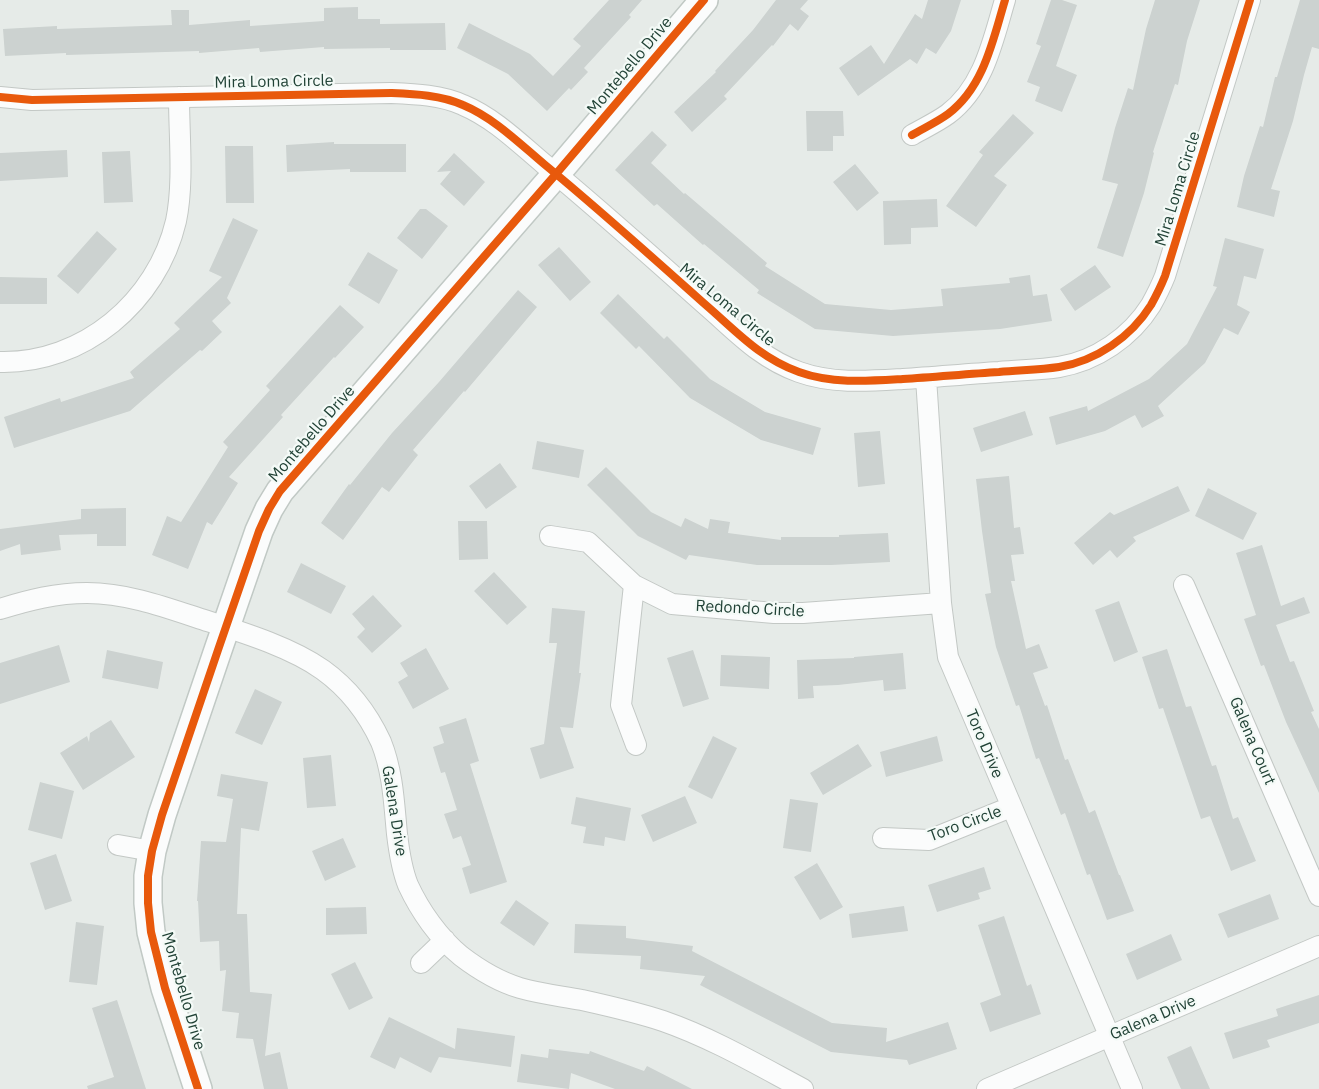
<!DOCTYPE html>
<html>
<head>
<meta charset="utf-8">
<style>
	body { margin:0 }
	canvas { display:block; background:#e6ebe8 }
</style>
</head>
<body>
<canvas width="1319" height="1089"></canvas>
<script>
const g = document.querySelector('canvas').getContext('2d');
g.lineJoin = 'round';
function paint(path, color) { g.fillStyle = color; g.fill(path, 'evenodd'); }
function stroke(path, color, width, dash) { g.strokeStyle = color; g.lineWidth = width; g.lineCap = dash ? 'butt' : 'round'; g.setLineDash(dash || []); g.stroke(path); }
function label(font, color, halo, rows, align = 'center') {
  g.font = font + ' "IBM Plex Sans",sans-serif'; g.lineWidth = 4.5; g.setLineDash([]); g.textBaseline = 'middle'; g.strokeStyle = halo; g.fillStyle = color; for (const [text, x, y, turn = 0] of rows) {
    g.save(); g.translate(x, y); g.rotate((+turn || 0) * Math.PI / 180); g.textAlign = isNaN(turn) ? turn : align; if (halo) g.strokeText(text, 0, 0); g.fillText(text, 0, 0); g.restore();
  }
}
const building = new Path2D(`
	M 609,0 L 642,0 L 629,15 L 631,17 L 584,68 L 588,72 L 571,90 L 569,88 L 547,111 L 508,74 L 457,48 L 469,23 L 530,54 L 553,76 L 581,46 L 573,39 Z
	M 776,0 L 808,0 L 800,9 L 809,16 L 798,31 L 790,24 L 773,46 L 772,45 L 724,96 L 727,99 L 692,132 L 674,112 L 716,72 L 715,71 L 753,30 Z
	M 928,0 L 961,0 L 951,31 L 936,54 L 926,48 L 917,64 L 910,59 L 858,96 L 839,68 L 871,45 L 884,64 L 915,14 L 922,19 Z
	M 1051,0 L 1062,0 L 1077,5 L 1056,66 L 1077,75 L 1062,112 L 1035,101 L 1040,87 L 1027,82 L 1041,46 L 1036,44 Z
	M 1155,0 L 1200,0 L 1187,41 L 1178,85 L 1175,84 L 1153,152 L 1154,153 L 1144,193 L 1123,257 L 1097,248 L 1118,184 L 1102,180 L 1115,128 L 1128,88 L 1133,90 L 1146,29 Z
	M 1300,0 L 1319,0 L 1319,49 L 1312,47 L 1304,75 L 1293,121 L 1271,189 L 1280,191 L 1274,217 L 1237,207 L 1244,176 L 1260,126 L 1263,127 L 1275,77 L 1277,77 Z
	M 358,7 L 358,19 L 380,19 L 380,24 L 445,23 L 446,50 L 390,50 L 390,48 L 324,49 L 324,47 L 260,52 L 259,48 L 199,53 L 199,51 L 66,55 L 66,53 L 5,56 L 3,29 L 57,26 L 57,29 L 172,25 L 171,10 L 189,10 L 189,25 L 250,20 L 250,26 L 324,21 L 324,8 Z
	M 806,111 L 843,111 L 844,136 L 833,136 L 833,151 L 807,151 Z
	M 1013,114 L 1034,133 L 994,176 L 1007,185 L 976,227 L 946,206 L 983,155 L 979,152 Z
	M 652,131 L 667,145 L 651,163 L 684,194 L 685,193 L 767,263 L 765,266 L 825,304 L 891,310 L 943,306 L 941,289 L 1010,283 L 1009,278 L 1030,275 L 1033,296 L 1047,294 L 1052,321 L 1000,329 L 893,336 L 815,329 L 757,293 L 759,290 L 704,244 L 703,245 L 657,204 L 654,206 L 615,170 Z
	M 334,142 L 334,144 L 406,144 L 406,172 L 350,172 L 350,169 L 287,172 L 286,145 Z
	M 225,146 L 253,146 L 254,203 L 226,203 Z
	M 67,150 L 68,177 L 0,181 L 0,153 Z
	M 130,151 L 133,202 L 104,203 L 102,152 Z
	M 454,153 L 485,182 L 464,206 L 440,184 L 451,171 L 437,172 Z
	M 855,164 L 879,193 L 857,211 L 833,182 Z
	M 937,199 L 938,227 L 911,228 L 911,244 L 884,245 L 883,201 Z
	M 420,209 L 426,209 L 448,226 L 422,259 L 397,238 Z
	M 233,218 L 258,230 L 227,298 L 231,303 L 212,321 L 222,332 L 202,351 L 200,350 L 130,411 L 14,448 L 4,417 L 60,398 L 61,402 L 134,378 L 130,372 L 180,329 L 174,323 L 222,277 L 209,271 Z
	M 97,231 L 117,249 L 78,294 L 57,276 Z
	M 1225,238 L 1264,249 L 1256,279 L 1244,276 L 1237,305 L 1250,312 L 1238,335 L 1224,328 L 1205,363 L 1158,406 L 1164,416 L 1142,428 L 1135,415 L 1105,431 L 1056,445 L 1049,417 L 1087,406 L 1088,411 L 1149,379 L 1187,344 L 1217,287 L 1213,286 Z
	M 559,247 L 591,282 L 570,301 L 538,265 Z
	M 368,252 L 398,270 L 379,304 L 348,285 Z
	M 1095,265 L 1111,287 L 1075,311 L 1060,289 Z
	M 0,277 L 47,278 L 47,304 L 0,304 Z
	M 518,290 L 537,307 L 465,392 L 464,391 L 413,450 L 418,455 L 389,492 L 382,487 L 343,540 L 321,523 L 349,484 L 350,485 L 392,433 L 439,382 Z
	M 618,294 L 664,339 L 667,336 L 710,379 L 765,412 L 821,428 L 813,455 L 761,440 L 690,398 L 639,346 L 636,349 L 600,313 Z
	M 340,305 L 364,327 L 335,358 L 334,357 L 281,415 L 283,417 L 229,477 L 238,483 L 212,525 L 207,522 L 188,569 L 152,555 L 167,516 L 181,522 L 228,447 L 223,442 L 270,390 L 266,386 Z
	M 1025,411 L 1033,435 L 981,452 L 973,428 Z
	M 880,431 L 885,484 L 858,487 L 854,433 Z
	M 537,441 L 584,450 L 579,478 L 532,469 Z
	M 500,463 L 517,487 L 486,509 L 469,486 Z
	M 606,467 L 651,512 L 681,527 L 685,518 L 708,529 L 710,519 L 730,522 L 728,533 L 781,540 L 781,537 L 839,537 L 839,535 L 888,533 L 890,562 L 831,565 L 757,565 L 689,555 L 686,560 L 638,536 L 587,485 Z
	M 1009,476 L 1014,528 L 1020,527 L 1024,554 L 1011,555 L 1015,581 L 1011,581 L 1026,649 L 1039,644 L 1048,668 L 1033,673 L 1045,706 L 1047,705 L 1065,760 L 1068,759 L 1089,813 L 1095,810 L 1119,875 L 1120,875 L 1134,911 L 1107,920 L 1090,874 L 1087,875 L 1065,813 L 1061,815 L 1039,758 L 1036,759 L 1019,705 L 1016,706 L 996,647 L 985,594 L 991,593 L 982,531 L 976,479 Z
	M 1178,486 L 1190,511 L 1133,537 L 1136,541 L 1117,558 L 1110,550 L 1093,565 L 1074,543 L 1110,512 L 1114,515 Z
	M 1208,488 L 1257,513 L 1243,540 L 1195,516 Z
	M 126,508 L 126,546 L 97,546 L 97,534 L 59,535 L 61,550 L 21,555 L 20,544 L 0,551 L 0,529 L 81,519 L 81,509 Z
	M 458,521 L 487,521 L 488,559 L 459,560 Z
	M 1262,545 L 1281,606 L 1304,597 L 1310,613 L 1276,625 L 1290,662 L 1294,661 L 1314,711 L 1311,712 L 1319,729 L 1319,793 L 1286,722 L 1264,665 L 1261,666 L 1244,619 L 1256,615 L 1236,553 Z
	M 301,563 L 346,586 L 331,614 L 287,592 Z
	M 494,572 L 527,607 L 507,625 L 474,591 Z
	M 373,595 L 402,626 L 372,653 L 357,637 L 365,629 L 352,614 Z
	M 1119,601 L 1138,652 L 1114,662 L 1095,610 Z
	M 552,608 L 585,611 L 579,673 L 581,673 L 573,728 L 560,727 L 574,768 L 540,779 L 530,748 L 544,744 L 557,643 L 549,643 Z
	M 59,645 L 70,682 L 0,704 L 0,663 Z
	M 426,648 L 449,689 L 413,709 L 398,682 L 408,676 L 400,663 Z
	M 1167,649 L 1186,707 L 1191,706 L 1212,766 L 1216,765 L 1233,819 L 1238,817 L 1256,861 L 1231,871 L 1210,816 L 1201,819 L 1163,708 L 1159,709 L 1142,657 Z
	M 107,650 L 163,662 L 158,689 L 102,678 Z
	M 693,650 L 709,699 L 683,707 L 667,658 Z
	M 903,653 L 906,689 L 884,691 L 883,680 L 838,685 L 813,686 L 814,698 L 798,699 L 797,660 L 854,658 L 854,657 Z
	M 721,655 L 770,657 L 769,689 L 720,686 Z
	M 255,689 L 282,702 L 262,745 L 235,733 Z
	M 466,718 L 479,761 L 470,764 L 507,882 L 470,894 L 462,868 L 471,865 L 461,836 L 453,839 L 444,814 L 457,810 L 445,772 L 441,773 L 433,747 L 444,743 L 439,727 Z
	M 111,720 L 135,757 L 83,790 L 60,753 L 87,736 L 89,742 L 90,733 Z
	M 713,736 L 737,748 L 712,799 L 688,787 Z
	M 937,736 L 943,761 L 886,777 L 880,752 Z
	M 858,744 L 872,766 L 823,795 L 810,773 Z
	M 331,755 L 336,806 L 307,808 L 303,758 Z
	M 221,774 L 268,782 L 259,831 L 241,828 L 237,914 L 247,914 L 250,992 L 272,994 L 265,1056 L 280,1052 L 288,1089 L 264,1089 L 253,1039 L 236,1038 L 239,1013 L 222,1011 L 226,970 L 220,971 L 219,941 L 200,942 L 198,901 L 197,901 L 201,841 L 226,842 L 233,799 L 217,796 Z
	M 40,782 L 74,791 L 62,839 L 28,830 Z
	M 685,796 L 697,823 L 653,842 L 641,815 Z
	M 576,797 L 631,808 L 625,841 L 605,837 L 604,846 L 583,843 L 586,827 L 571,824 Z
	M 790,799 L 818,803 L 811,852 L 783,848 Z
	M 343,838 L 356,867 L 325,881 L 312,851 Z
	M 56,854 L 72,901 L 45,910 L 30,863 Z
	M 817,863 L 843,907 L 820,920 L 794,877 Z
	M 984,867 L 991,889 L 978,893 L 980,899 L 937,912 L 928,885 Z
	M 1270,894 L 1279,919 L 1228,938 L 1218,914 Z
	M 516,900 L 549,923 L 534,946 L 500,923 Z
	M 904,906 L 908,931 L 852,938 L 849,914 Z
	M 366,907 L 367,934 L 326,935 L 326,908 Z
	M 1004,916 L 1027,986 L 1031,984 L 1041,1014 L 990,1032 L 980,1003 L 1001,995 L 978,925 Z
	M 76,922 L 104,926 L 97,985 L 69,982 Z
	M 575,924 L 626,926 L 626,938 L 693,946 L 692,951 L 832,1023 L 887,1028 L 886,1042 L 948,1022 L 957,1049 L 909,1065 L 907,1060 L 831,1052 L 700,985 L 705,976 L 640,969 L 641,956 L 574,953 Z
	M 1171,934 L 1182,960 L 1137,980 L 1126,954 Z
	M 355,962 L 373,998 L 349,1010 L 331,974 Z
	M 1319,995 L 1319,1023 L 1267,1040 L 1270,1047 L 1233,1059 L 1224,1033 L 1278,1016 L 1276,1009 Z
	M 117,1000 L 146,1089 L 88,1089 L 87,1086 L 114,1077 L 92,1008 Z
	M 389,1017 L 455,1049 L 457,1028 L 515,1036 L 511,1067 L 439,1057 L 431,1073 L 400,1057 L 395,1069 L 370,1057 Z
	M 1191,1046 L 1210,1089 L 1181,1089 L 1167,1057 Z
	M 549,1049 L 589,1054 L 590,1051 L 644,1071 L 647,1066 L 692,1089 L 615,1089 L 571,1073 L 569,1089 L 517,1082 L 521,1054 L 548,1058 Z`);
const street = new Path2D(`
	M 0,97 L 32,100 L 391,93 C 415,94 441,95 463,105 C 494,118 519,143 544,164 C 600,210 653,258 707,306 C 737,332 760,358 799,372 C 832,384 869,381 903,379 C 935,377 967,374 999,372 C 1019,370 1039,370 1059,367 C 1096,361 1131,337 1151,305 C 1156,296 1161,286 1165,276 L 1250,0
	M 912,135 C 924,128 937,122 948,114 C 984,87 993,40 1005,0
	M 0,362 C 83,364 157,302 176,221 C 184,183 179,136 179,97
	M 926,378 L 941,603 L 948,657 L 1132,1089
	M 550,536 L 588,542 L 634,585 L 672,604 L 774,613 L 803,613 L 941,603
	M 634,585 L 621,705 L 636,745
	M 1184,585 L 1319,896
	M 0,609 C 29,600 56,593 87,593 C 125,593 162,606 198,618 C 238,631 289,646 323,670 C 348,688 368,714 381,742 C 393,772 394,803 397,834 C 399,851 402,870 408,885 C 420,911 439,938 461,956 C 478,969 500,982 520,988 C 541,994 561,996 582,1000 C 609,1006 636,1012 663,1021 C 712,1038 758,1065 803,1089
	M 883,838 L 929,840 L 1011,807
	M 118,845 L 152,851
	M 421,963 L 445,940
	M 987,1089 L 1319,946`);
const secondary = new Path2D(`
	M 198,1089 L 165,988 L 151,932 L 148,903 L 148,876 L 152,851 L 162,815 L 218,650 L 259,531 L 269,509 L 280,491 L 556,174 L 704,0`);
const cycleway = new Path2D(`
	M 0,97 L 32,100 L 391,93 C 415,94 441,95 463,105 C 494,118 519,143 544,164 C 600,210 653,258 707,306 C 737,332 760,358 799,372 C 832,384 869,381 903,379 C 935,377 967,374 999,372 C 1019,370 1039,370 1059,367 C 1096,361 1131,337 1151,305 C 1156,296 1161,286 1165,276 L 1250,0
	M 912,135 C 924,128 937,122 948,114 C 984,87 993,40 1005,0
	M 198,1089 L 165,988 L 151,932 L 148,903 L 148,876 L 152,851 L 162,815 L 218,650 L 259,531 L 269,509 L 280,491 L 556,174 L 704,0`);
const streetNames = [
	["Montebello Drive",630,66,-50],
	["Mira Loma Circle",274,82,-1],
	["Mira Loma Circle",1178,189,-73],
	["Mira Loma Circle",727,305,40],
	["Montebello Drive",312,434,-49],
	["Redondo Circle",750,609,3],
	["Galena Court",1252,741,67],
	["Toro Drive",984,744,67],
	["Galena Drive",394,811,81],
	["Toro Circle",965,824,-20],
	["Montebello Drive",183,991,74],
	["Galena Drive",1153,1018,-23]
];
paint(building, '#ccd2d0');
stroke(street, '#c3c8c5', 22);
stroke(secondary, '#c1c9c5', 30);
stroke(street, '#fbfcfc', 20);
stroke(secondary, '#fbfcfc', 27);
stroke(cycleway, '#e8590c', 8);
label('16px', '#214236', '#f4faf7', streetNames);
</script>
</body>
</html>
